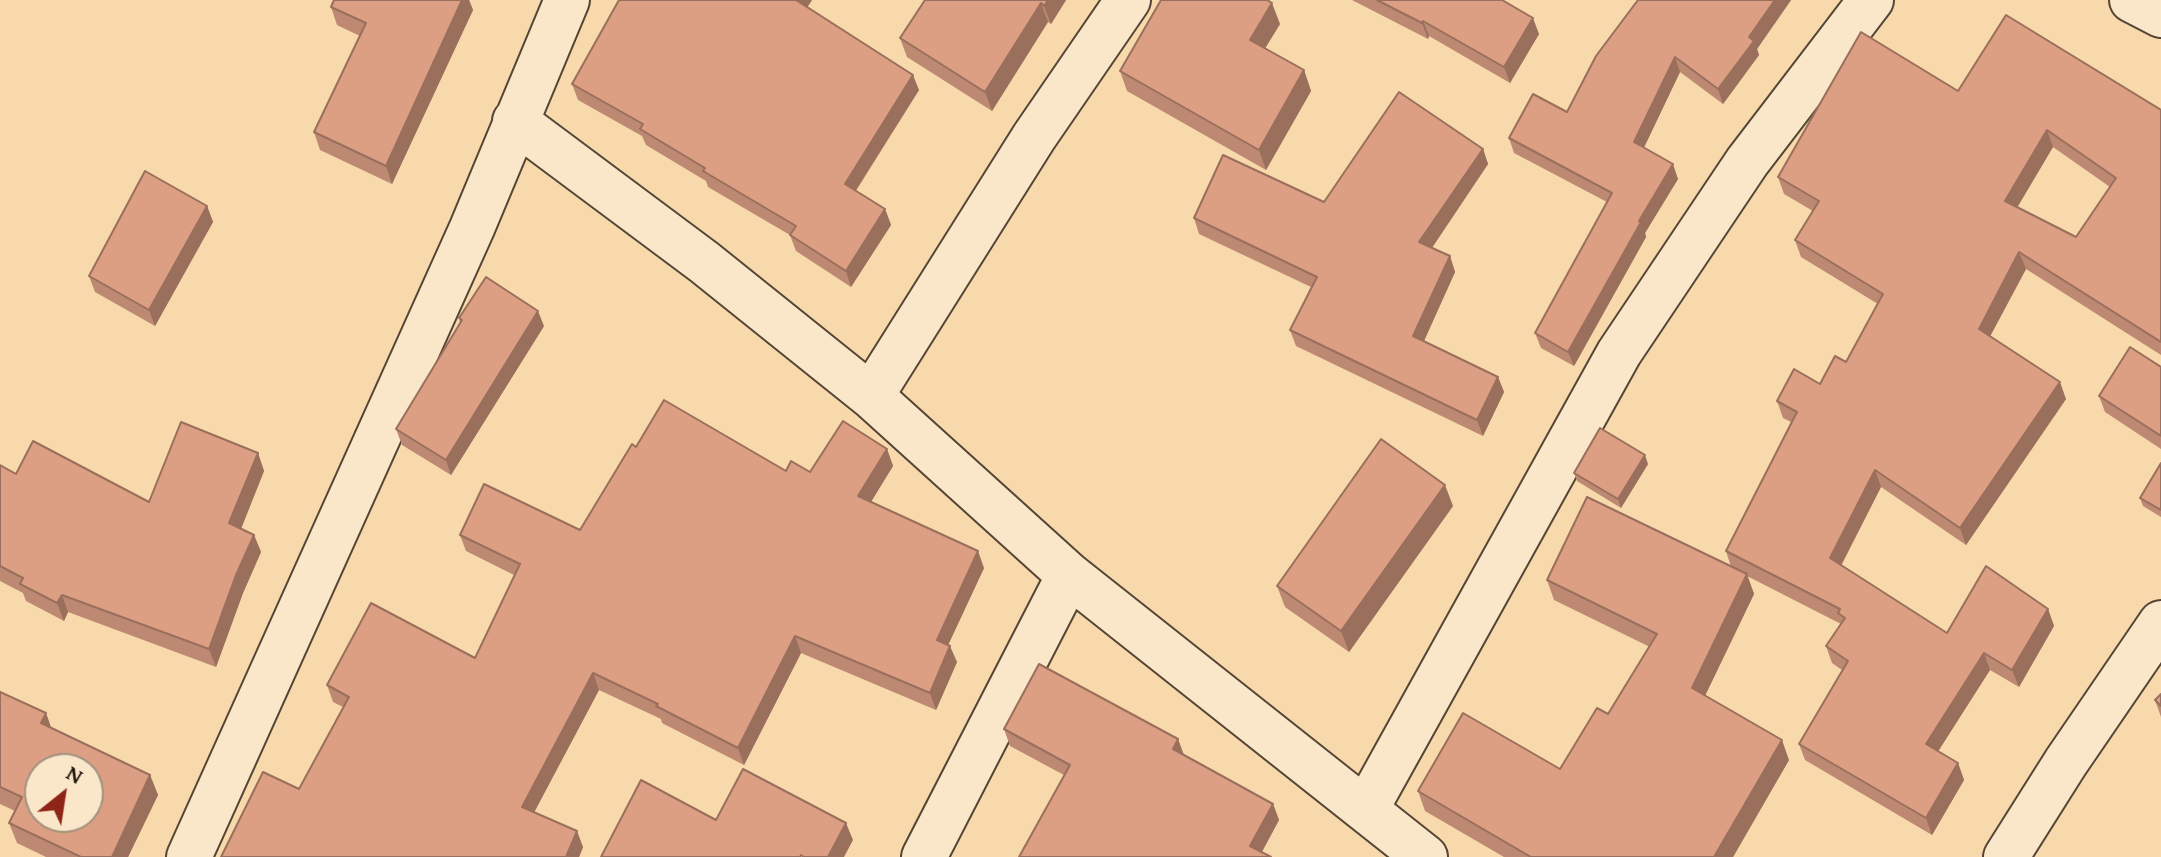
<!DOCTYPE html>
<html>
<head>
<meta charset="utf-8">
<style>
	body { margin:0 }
	#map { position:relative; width:2161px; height:857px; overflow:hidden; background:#f7d9ab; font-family:"Gentium Book Plus",serif }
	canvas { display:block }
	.north { position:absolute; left:24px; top:753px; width:80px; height:80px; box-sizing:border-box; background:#fae6c8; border:2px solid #a2927e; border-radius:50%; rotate:30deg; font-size:22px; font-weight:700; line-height:32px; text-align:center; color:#1f140f }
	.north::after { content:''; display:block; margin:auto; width:28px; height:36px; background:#8f2418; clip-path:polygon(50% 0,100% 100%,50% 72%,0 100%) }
</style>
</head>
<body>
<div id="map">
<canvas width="2161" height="857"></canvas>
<div class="north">N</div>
</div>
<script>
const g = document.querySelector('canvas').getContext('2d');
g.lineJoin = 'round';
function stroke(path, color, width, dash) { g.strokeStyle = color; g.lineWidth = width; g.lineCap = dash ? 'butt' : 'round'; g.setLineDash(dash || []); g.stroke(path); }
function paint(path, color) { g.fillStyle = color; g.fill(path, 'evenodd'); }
const street = new Path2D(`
	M 2132,0 L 2161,15
	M 515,121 L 704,262 L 871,396 L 1069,575 L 1425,857
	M 871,396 L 1034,137 L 1128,0
	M 1366,809 L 1619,353 L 1747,162 L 1871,0
	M 189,857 L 472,228 L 567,0
	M 924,857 L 1069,575
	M 2006,857 L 2066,762 L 2161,623`);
const wall = new Path2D(`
	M 334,0 L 469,0 L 473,10 L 392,184 L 320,150 L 314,132 L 360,36 L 337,25 L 331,7 Z
	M 619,0 L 812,0 L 807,8 L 919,90 L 856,191 L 885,209 L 891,225 L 851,287 L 796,251 L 790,235 L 708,187 L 706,181 L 646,145 L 642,136 L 578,100 L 572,84 Z
	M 925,0 L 1066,0 L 1051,24 L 1048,22 L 992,111 L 907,57 L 900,38 Z
	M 1352,0 L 1502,0 L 1539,34 L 1510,83 L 1429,36 L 1428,39 Z
	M 1638,0 L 1791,0 L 1757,49 L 1759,55 L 1723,104 L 1680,72 L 1644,147 L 1678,179 L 1645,233 L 1646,237 L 1574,366 L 1541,348 L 1535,333 L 1607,202 L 1514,153 L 1509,138 L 1567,112 Z
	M 1280,24 L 1265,48 L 1304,70 L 1311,91 L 1266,170 L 1127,91 L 1120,71 Z
	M 1958,91 L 2161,110 L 2161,355 L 2026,269 L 1990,336 L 2066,399 L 1966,545 L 1881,487 L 1841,566 L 1947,633 L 2048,609 L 2054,626 L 2019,687 L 1990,670 L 1938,751 L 1958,763 L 1964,780 L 1932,835 L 1805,760 L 1799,744 L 1842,670 L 1832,663 L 1826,646 L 1841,624 L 1747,576 L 1754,594 L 1705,696 L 1789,760 L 1733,857 L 1504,857 L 1425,811 L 1418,791 L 1560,769 L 1608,714 L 1650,647 L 1554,600 L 1547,580 L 1731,567 L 1726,551 L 1791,422 L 1783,418 L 1777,401 L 1820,384 L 1846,362 L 1878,304 L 1801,257 L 1795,240 L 1813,211 L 1784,194 L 1778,177 ZM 2053,147 L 2110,187 L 2076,237 L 2017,207 Z
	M 1483,149 L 1488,164 L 1432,248 L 1450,256 L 1455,272 L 1424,341 L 1498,377 L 1504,392 L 1483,436 L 1296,346 L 1290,330 L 1311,287 L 1199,234 L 1194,218 L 1324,202 Z
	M 207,206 L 213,222 L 155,326 L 95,292 L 89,276 Z
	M 459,318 L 544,326 L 451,475 L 402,445 L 396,429 L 460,323 Z
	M 2161,367 L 2161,449 L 2105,412 L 2099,396 Z
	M 636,447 L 786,471 L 810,472 L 887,449 L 893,466 L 871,502 L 984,568 L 948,645 L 957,662 L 936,710 L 801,653 L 744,765 L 662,723 L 661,719 L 599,690 L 534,812 L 583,847 L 579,857 L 221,857 L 299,789 L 343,707 L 333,702 L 327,685 L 475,658 L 514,575 L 466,551 L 460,535 L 580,530 Z
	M 258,453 L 264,471 L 241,529 L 254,535 L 261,552 L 243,593 L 216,667 L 68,612 L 64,621 L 26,601 L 23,593 L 0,581 L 0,465 L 16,474 L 149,502 Z
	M 2161,463 L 2161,517 L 2143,506 L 2140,498 Z
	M 1648,464 L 1621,508 L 1577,481 L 1574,473 Z
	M 1453,506 L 1349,652 L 1285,607 L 1277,586 Z
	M 0,692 L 46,713 L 51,728 L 150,775 L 158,795 L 128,857 L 46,857 L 17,843 L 9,823 L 15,811 L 0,804 Z
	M 2161,694 L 2161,717 L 2155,700 Z
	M 1004,729 L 1178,739 L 1184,755 L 1273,804 L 1279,820 L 1262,852 L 1064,775 L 1010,746 Z`);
const shadedWall = new Path2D(`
	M 460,0 L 469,0 L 473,10 L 392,184 L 386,166 Z
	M 796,0 L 812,0 L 801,16 Z
	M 1048,0 L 1066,0 L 1051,24 L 1044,6 Z
	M 1775,0 L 1791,0 L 1757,49 L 1759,55 L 1723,104 L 1718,89 L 1749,37 Z
	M 1041,3 L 1048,22 L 992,111 L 985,92 Z
	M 1272,3 L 1280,24 L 1258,60 L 1250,40 Z
	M 1533,18 L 1539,34 L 1510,83 L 1504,67 Z
	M 1423,21 L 1429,36 L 1428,39 L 1422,23 Z
	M 1675,57 L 1680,72 L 1640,156 L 1634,142 Z
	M 1304,70 L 1311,91 L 1266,170 L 1259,150 Z
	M 913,75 L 919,90 L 850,199 L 845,184 Z
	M 2047,130 L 2053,147 L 2011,218 L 2005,201 Z
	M 1483,149 L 1488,164 L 1425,258 L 1419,242 Z
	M 1673,164 L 1678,179 L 1645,233 L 1646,237 L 1574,366 L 1568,352 L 1639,221 Z
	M 207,206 L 213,222 L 155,326 L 149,310 Z
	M 885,209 L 891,225 L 851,287 L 846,271 Z
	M 2019,252 L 2026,269 L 1985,346 L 1979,329 Z
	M 1450,256 L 1455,272 L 1419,352 L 1413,336 Z
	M 538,311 L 544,326 L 451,475 L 446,460 Z
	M 1498,377 L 1504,392 L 1483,436 L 1477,420 Z
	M 2060,382 L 2066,399 L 1966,545 L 1960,528 Z
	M 887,449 L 893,466 L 864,513 L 858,496 Z
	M 258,453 L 264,471 L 236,541 L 229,523 Z
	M 1645,455 L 1648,464 L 1621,508 L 1618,499 Z
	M 1875,470 L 1881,487 L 1836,575 L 1830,558 Z
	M 1445,485 L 1453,506 L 1349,652 L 1341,631 Z
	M 254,535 L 261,552 L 243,593 L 216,667 L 209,649 L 236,575 Z
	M 978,551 L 984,568 L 943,656 L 937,640 Z
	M 1747,574 L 1754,594 L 1699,708 L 1692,688 Z
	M 62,595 L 68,612 L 64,621 L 57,603 Z
	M 2048,609 L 2054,626 L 2019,687 L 2012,670 Z
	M 795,636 L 801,653 L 744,765 L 738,748 Z
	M 950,646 L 957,662 L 936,710 L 930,693 Z
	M 1984,653 L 1990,670 L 1932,761 L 1926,744 Z
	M 593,673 L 599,690 L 528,824 L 522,807 Z
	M 46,713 L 53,733 L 41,723 Z
	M 1178,739 L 1184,756 L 1173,749 Z
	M 1782,740 L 1789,760 L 1733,857 L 1714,857 Z
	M 1958,763 L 1964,780 L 1932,835 L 1926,818 Z
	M 150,775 L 158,795 L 128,857 L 112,857 Z
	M 1273,804 L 1279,820 L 1259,857 L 1250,846 Z
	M 846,823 L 853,840 L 844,857 L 828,857 Z
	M 577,831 L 583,847 L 579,857 L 566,857 Z`);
const building = new Path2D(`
	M 334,0 L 462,0 L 386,166 L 314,132 L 366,23 L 331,7 Z
	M 619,0 L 796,0 L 913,75 L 845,184 L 885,209 L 846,271 L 790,235 L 796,226 L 703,171 L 705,168 L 640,129 L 643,124 L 572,84 Z
	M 925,0 L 1048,0 L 1044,6 L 1041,3 L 985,92 L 900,38 Z
	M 1161,0 L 1267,0 L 1272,3 L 1250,40 L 1304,70 L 1259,150 L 1120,71 Z
	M 1377,0 L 1502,0 L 1533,18 L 1504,67 L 1423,21 L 1422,23 Z
	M 1638,0 L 1775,0 L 1749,37 L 1754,41 L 1718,89 L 1675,57 L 1634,142 L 1673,164 L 1639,221 L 1641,222 L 1568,352 L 1535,333 L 1612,193 L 1509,138 L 1533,94 L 1567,112 L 1596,56 Z
	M 2006,15 L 2161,110 L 2161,342 L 2019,252 L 1979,329 L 2060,382 L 1960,528 L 1875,470 L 1830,558 L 1947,633 L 1986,566 L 2048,609 L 2012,670 L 1984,653 L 1926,744 L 1958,763 L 1926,818 L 1799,744 L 1848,661 L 1826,646 L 1845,618 L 1838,613 L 1840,609 L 1726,551 L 1797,412 L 1777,401 L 1794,369 L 1820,384 L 1835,356 L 1846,362 L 1883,294 L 1795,240 L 1819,201 L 1778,177 L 1861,32 L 1958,91 ZM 2047,130 L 2116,178 L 2076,237 L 2005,201 Z
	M 1399,92 L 1483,149 L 1419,242 L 1450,256 L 1413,336 L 1498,377 L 1477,420 L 1290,330 L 1317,277 L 1194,218 L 1223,155 L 1324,202 Z
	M 145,171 L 207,206 L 149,310 L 89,276 Z
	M 486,277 L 538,311 L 446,460 L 396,429 L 462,320 L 459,318 Z
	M 2130,347 L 2161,367 L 2161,436 L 2099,396 Z
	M 664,400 L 786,471 L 791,461 L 810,472 L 843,421 L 887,449 L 858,496 L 978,551 L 937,640 L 950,646 L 930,693 L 795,636 L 738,748 L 656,706 L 658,704 L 593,673 L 522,807 L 577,831 L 566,857 L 221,857 L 263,772 L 299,789 L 349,697 L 327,685 L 371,603 L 475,658 L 520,564 L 460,535 L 484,484 L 580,530 L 632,444 L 636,447 Z
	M 181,422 L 258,453 L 229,523 L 254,535 L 236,575 L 209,649 L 62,595 L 57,603 L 20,584 L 23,578 L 0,566 L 0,465 L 16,474 L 33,441 L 149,502 Z
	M 1600,428 L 1645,455 L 1618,499 L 1574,473 Z
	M 1381,439 L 1445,485 L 1341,631 L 1277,586 Z
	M 2161,463 L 2161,510 L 2140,498 Z
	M 1587,497 L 1747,574 L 1692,688 L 1782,740 L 1714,857 L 1531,857 L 1418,791 L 1463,713 L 1560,769 L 1597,708 L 1608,714 L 1657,634 L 1547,580 Z
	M 1039,664 L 1178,739 L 1173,749 L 1273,804 L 1250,846 L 1271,857 L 1019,857 L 1070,765 L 1004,729 Z
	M 0,692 L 46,713 L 41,723 L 150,775 L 112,857 L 81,857 L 9,823 L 22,797 L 0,787 ZM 40,769 L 88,769 L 88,817 L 40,817 Z
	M 2161,694 L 2161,706 L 2155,700 Z
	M 743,769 L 846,823 L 828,857 L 804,857 L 801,855 L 800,857 L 601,857 L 641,780 L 716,820 Z`);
stroke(street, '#554536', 48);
stroke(street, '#fae6c8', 44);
paint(wall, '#bd8972');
paint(shadedWall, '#9a6f5c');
paint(building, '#dc9f84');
stroke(building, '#9a6f5c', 2);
</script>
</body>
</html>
